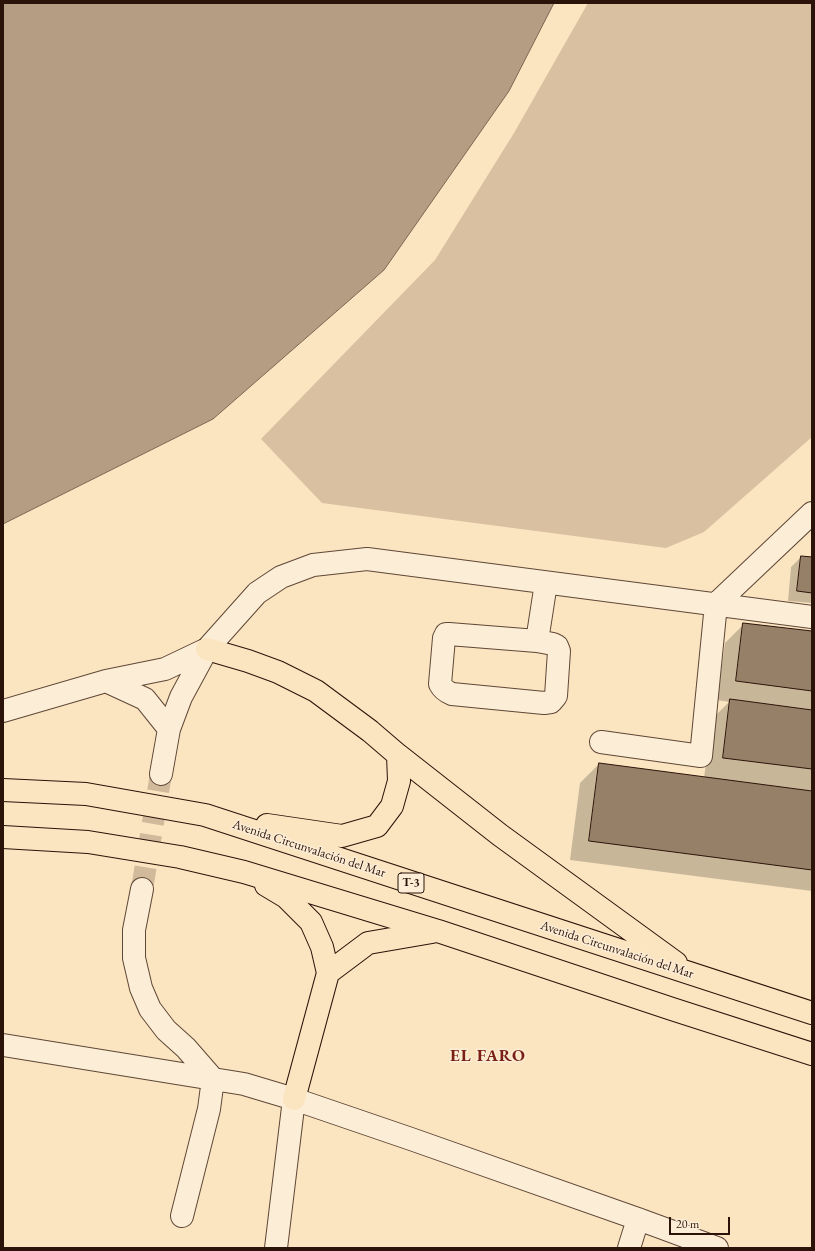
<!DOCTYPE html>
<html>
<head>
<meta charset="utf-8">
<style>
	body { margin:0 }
	#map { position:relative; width:815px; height:1251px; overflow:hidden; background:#fbe4c0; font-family:"EB Garamond",serif }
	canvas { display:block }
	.frame { position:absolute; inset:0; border:4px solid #2b1309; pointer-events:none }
	.scale { position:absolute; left:669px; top:1217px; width:61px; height:18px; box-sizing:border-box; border:2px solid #2b1309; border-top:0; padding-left:5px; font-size:12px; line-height:14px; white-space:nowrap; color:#2b1309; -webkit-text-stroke:3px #fcedd6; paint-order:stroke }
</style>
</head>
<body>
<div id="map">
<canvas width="815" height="1251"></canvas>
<div class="frame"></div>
<div class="scale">20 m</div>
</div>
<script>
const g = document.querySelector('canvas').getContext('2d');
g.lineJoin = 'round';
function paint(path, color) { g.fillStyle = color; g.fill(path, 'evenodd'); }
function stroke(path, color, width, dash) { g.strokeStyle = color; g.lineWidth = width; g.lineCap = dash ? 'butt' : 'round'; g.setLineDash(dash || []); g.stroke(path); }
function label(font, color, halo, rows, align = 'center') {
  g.font = font + ' "EB Garamond",serif'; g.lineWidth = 3; g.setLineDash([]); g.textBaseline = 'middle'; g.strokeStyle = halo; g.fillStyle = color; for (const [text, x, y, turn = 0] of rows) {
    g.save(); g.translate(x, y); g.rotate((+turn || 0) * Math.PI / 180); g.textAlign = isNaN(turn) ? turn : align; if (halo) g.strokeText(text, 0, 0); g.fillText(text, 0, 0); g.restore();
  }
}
const green = new Path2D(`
	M 588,3 L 812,3 L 812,437 L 704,532 L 666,548 L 322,503 L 261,439 L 435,260 L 514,133 Z`);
const water = new Path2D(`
	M 3,3 L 554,3 L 509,91 L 384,270 L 213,419 L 3,524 Z`);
const shadow = new Path2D(`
	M 801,557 L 812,558 L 812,603 L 788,601 L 791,567 Z
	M 744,624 L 812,632 L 812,891 L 570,860 L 580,783 L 599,764 L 704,778 L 712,719 L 729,702 L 717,700 L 725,643 Z`);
const building = new Path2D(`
	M 801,556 L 812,557 L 812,593 L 797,591 Z
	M 743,623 L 812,631 L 812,691 L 736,681 Z
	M 730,699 L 812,710 L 812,769 L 723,758 Z
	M 599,763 L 812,791 L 812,870 L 589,841 Z`);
const minorTunnel = new Path2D(`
	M 142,889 L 161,774`);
const minor = new Path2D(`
	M 446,634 L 449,634 L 537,641 L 553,644 L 557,646 L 559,651 L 556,696 L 551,702 L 544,703 L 452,694 C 447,692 443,690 440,684 L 444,638 Z
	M 537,641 L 546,583
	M 106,681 L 145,699 L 169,729
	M 3,711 L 106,681 L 165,669 L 207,649
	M 601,742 L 701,756 L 716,604 L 812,513
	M 161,774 L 169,729 L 181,697 L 207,649 L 257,593 L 281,577 L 313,565 L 367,559 L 812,617
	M 142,889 L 134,930 L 134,958 L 141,988 L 150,1009 L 166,1030 L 186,1048 L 213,1079 L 209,1109 L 182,1216
	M 3,1045 L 244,1084 L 294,1099 L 411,1139 L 638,1219 L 717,1248
	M 276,1248 L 294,1099
	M 629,1248 L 638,1219`);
const major = new Path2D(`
	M 207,649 L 248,661 L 278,672 L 316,691 L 370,731 L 398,755 L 500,835 L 676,963
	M 3,790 L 86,794 L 205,815 L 812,1013
	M 267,825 L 342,836 L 377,826 L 392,806 L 399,781 L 398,755
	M 3,837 L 88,842 L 180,857 L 244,872 L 438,931 L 672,1009 L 812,1054
	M 266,885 L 286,897 L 311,922 L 322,947 L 328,973 L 294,1099
	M 328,973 L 368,943 L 432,932`);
const shields = [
	[411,883,26]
];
const shieldNames = [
	["T-3",411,883]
];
const streetNames = [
	["Avenida Circunvalación del Mar",309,849,18],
	["Avenida Circunvalación del Mar",617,950,18]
];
const districtNames = [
	["EL FARO",488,1056]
];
paint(green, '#d8c0a1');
paint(water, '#b49d82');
stroke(water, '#7d6652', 1);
paint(shadow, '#0003');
paint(building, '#978068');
stroke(building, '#2b1309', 1);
stroke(minorTunnel, '#d1ba9b', 22, [22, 11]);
stroke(minor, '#5f4737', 24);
stroke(major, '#2b1309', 24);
stroke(minor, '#fcedd6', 22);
stroke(major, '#fbe4c0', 22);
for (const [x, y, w] of shields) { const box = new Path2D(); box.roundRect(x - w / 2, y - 10, w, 20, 3); g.fillStyle = '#fcedd6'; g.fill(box); stroke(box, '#2b1309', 1); }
label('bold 12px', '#2b1309', null, shieldNames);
label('13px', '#2b1309', '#fcedd6', streetNames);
g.letterSpacing = '1px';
label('bold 17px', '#7a1f14', '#fcedd6', districtNames);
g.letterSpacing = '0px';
</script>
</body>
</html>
